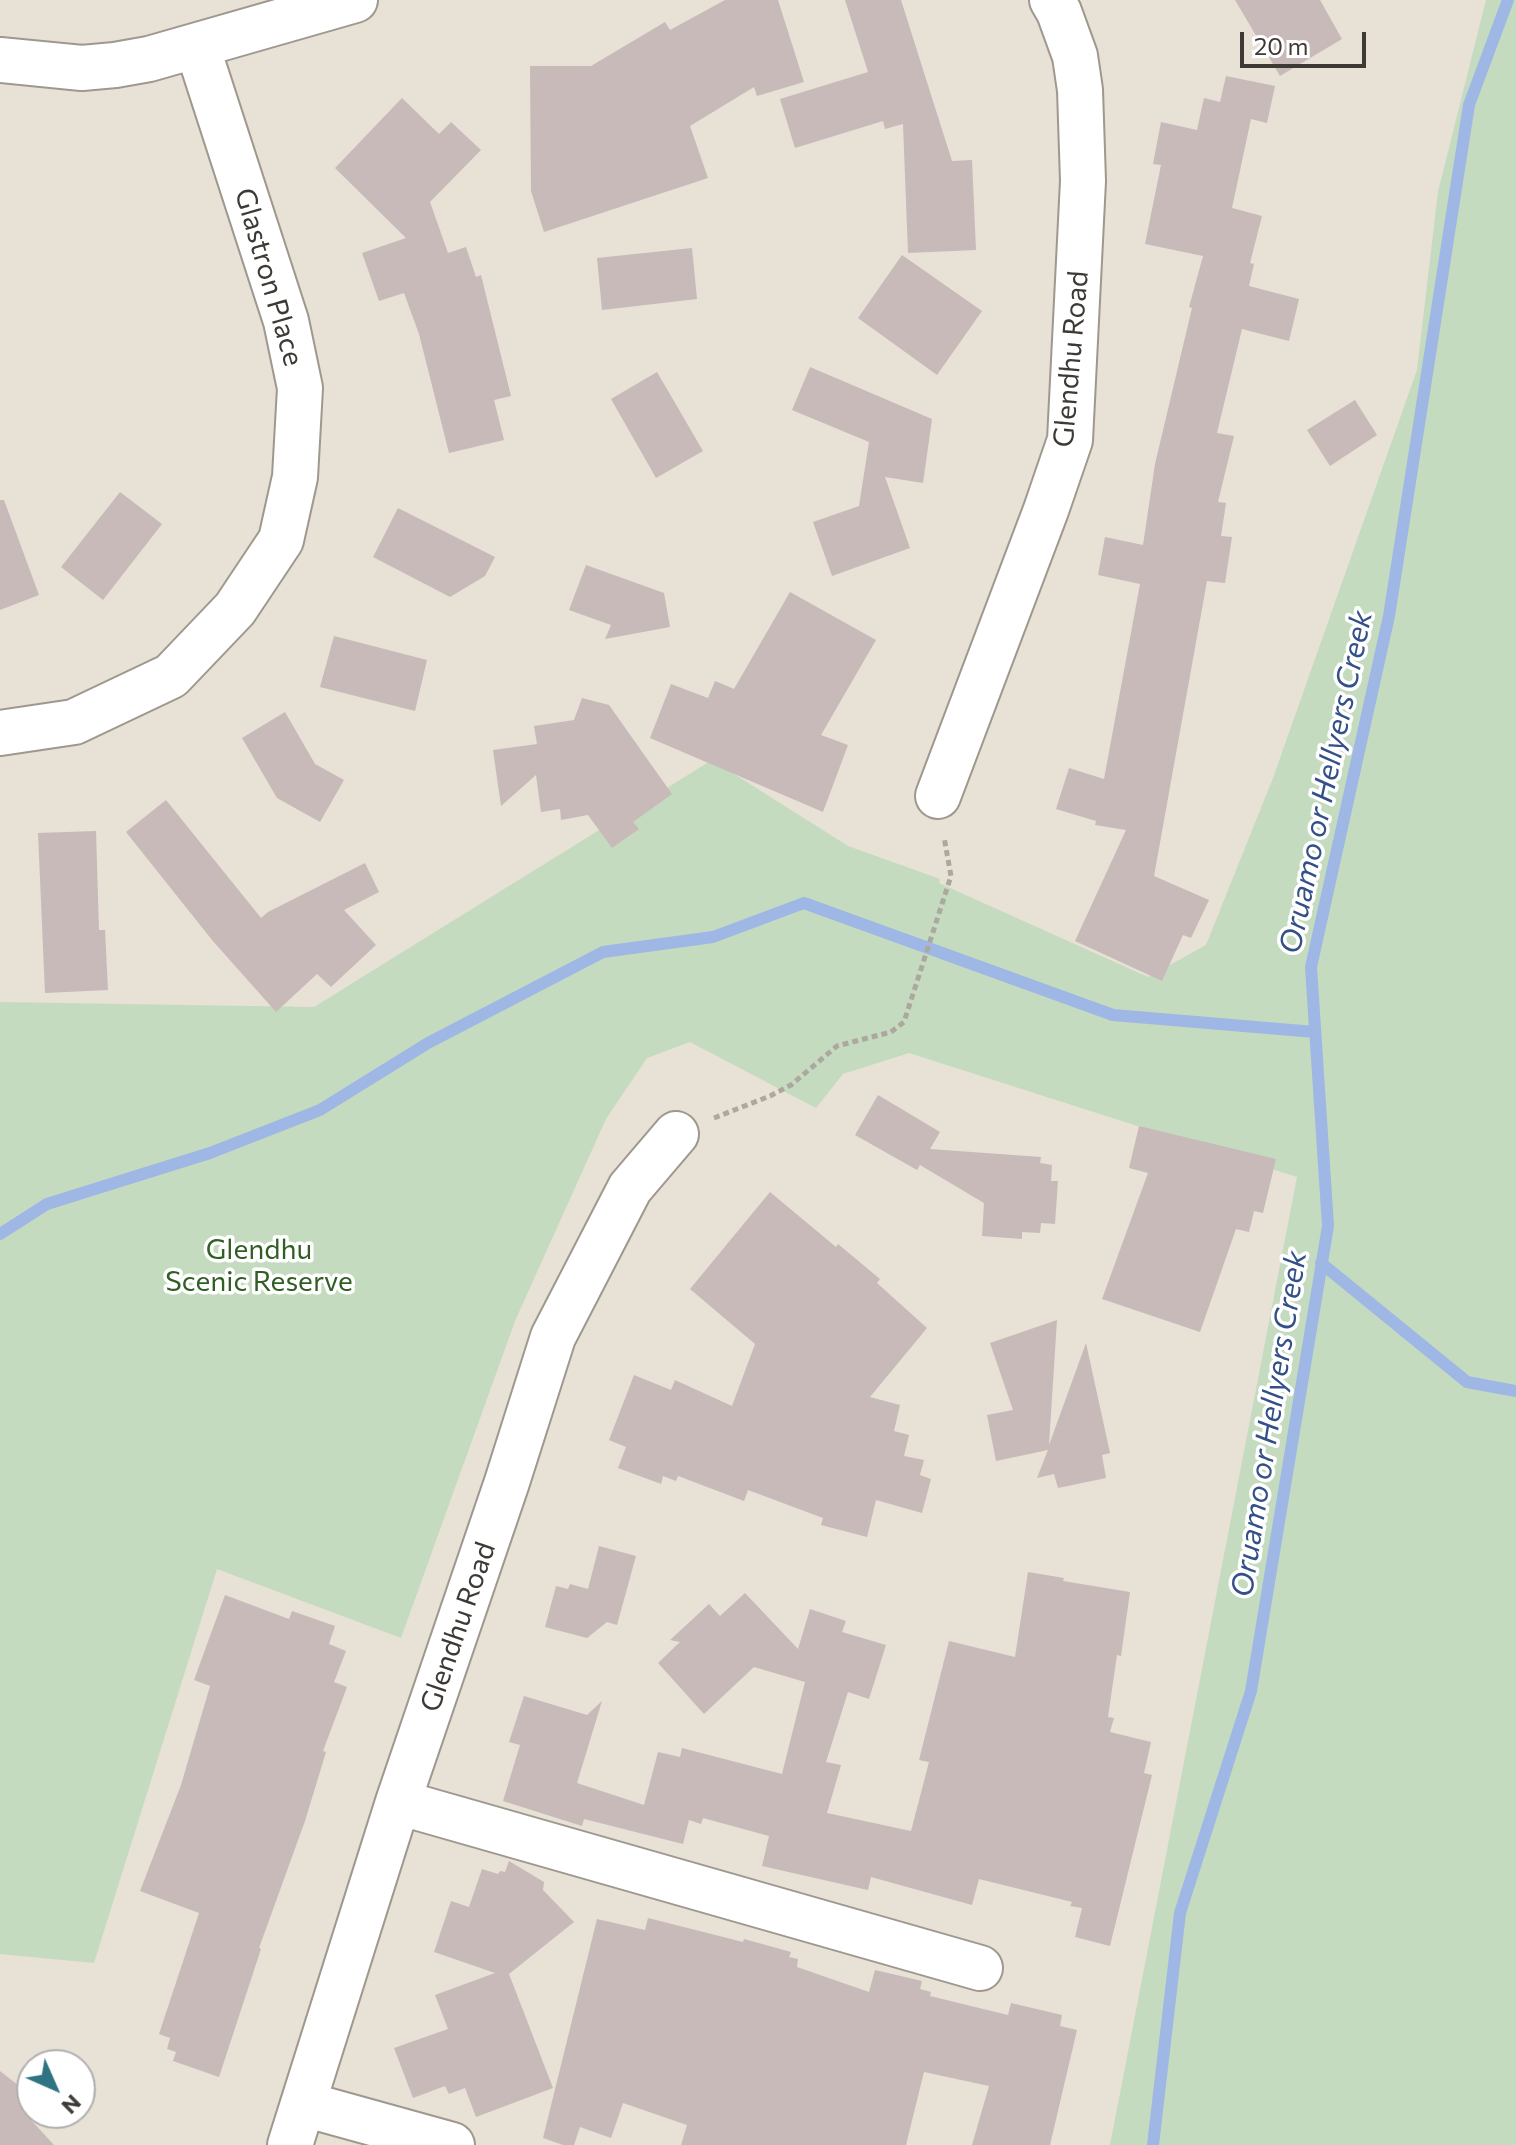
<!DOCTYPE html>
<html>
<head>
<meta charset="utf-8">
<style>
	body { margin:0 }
	#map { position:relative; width:1516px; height:2145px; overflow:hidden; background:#e7e1d6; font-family:Commissioner,sans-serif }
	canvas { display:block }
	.north { position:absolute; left:16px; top:2049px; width:80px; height:80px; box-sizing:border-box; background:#fff; border:2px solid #b1b0af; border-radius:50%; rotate:135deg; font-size:22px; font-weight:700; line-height:32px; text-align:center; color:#3d3a36 }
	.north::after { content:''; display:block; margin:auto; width:28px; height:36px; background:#2f7482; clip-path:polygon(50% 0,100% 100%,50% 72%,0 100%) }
	.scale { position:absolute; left:1240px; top:32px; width:126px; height:36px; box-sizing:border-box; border:4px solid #3d3a36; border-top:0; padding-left:10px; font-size:24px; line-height:28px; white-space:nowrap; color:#3d3a36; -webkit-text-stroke:6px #fff; paint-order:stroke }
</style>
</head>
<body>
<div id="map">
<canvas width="1516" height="2145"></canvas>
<div class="north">N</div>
<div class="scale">20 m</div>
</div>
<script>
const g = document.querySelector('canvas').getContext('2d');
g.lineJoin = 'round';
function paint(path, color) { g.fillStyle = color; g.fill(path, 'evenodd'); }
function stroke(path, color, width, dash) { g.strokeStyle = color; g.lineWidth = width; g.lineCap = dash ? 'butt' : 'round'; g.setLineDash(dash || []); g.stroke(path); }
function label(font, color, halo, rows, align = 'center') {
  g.font = font + ' Commissioner,sans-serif'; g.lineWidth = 7; g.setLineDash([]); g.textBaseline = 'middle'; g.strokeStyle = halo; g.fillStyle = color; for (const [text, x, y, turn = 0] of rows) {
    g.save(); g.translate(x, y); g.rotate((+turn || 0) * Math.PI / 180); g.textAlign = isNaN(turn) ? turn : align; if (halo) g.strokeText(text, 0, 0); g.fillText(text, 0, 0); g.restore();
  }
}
const green = new Path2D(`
	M 1486,0 L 1516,0 L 1516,2145 L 1110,2145 L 1297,1177 L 909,1053 L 843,1074 L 816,1108 L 690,1042 L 647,1058 L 606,1119 L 515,1321 L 401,1638 L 217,1569 L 94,1963 L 0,1954 L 0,1002 L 314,1007 L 712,760 L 848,846 L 940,879 L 939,883 L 1148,977 L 1206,945 L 1273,778 L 1417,370 L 1438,192 Z`);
const stream = new Path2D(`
	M 0,1234 L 47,1204 L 210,1153 L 320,1110 L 428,1043 L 603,952 L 713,937 L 804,903 L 1113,1015 L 1315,1032
	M 1321,1263 L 1467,1382 L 1516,1391
	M 1153,2145 L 1180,1913 L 1251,1691 L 1328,1226 L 1311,967 L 1389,616 L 1469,105 L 1508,0`);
const building = new Path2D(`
	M 725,0 L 778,0 L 804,82 L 757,96 L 754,87 L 690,126 L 708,178 L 544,232 L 531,191 L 530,66 L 591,66 L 665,22 L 670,30 Z
	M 845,0 L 901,0 L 952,161 L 972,160 L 976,250 L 908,253 L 903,124 L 885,129 L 883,121 L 795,148 L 780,99 L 868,72 Z
	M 1235,0 L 1320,0 L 1342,39 L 1280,76 Z
	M 1226,76 L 1275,86 L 1267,123 L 1251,119 L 1232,208 L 1262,216 L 1250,263 L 1254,264 L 1249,286 L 1299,299 L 1289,341 L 1242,329 L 1217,433 L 1234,436 L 1218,502 L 1226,503 L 1221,536 L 1232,537 L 1225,583 L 1207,581 L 1154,876 L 1209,900 L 1191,938 L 1183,935 L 1162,981 L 1075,941 L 1126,830 L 1095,825 L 1096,821 L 1056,809 L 1069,768 L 1104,779 L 1140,584 L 1098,575 L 1105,537 L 1143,545 L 1155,464 L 1192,308 L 1189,307 L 1203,256 L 1145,244 L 1161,165 L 1153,164 L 1161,122 L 1197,130 L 1204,98 L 1220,102 Z
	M 402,98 L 439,134 L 451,122 L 481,150 L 430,202 L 448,253 L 466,247 L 476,277 L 481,275 L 511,396 L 494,400 L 504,440 L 449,453 L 419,334 L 404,293 L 379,301 L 362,253 L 406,238 L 335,168 Z
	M 692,248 L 697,299 L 602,310 L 597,258 Z
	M 902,255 L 982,311 L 937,375 L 858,318 Z
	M 810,367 L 932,419 L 923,483 L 885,477 L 910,548 L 832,576 L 813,522 L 859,506 L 869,442 L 792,410 Z
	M 657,372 L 703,451 L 656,478 L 611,399 Z
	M 1355,400 L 1377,435 L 1330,466 L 1307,430 Z
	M 120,492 L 162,524 L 103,600 L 61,567 Z
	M 0,500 L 4,500 L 39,595 L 0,610 Z
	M 398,508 L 495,557 L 485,576 L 450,597 L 373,557 Z
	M 586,565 L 664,593 L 670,627 L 605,639 L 611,625 L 569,610 Z
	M 790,592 L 876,640 L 821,735 L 848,745 L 823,812 L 650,738 L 671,684 L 708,698 L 715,681 L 734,689 Z
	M 334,636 L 427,660 L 415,711 L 320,687 Z
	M 582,698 L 609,705 L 672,794 L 633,822 L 639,829 L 612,848 L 588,815 L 561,820 L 560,809 L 541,812 L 536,775 L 501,806 L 493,750 L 537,744 L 534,726 L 574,720 Z
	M 285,712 L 315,764 L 344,780 L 320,822 L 277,798 L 242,738 Z
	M 166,800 L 261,918 L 268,912 L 365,863 L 379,892 L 344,910 L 376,945 L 331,987 L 317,974 L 276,1012 L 212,940 L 126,832 Z
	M 96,831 L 99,930 L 105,930 L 108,990 L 45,993 L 38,833 Z
	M 878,1095 L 940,1132 L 930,1149 L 1041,1157 L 1040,1163 L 1052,1165 L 1051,1181 L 1058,1181 L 1055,1224 L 1041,1223 L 1040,1233 L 1022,1232 L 1022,1239 L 982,1236 L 984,1203 L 920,1165 L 917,1170 L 855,1135 Z
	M 1139,1126 L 1276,1159 L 1263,1213 L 1254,1211 L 1249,1232 L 1236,1229 L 1200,1332 L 1102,1299 L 1148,1173 L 1129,1168 Z
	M 770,1192 L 836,1247 L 838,1244 L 880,1279 L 877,1283 L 927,1328 L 870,1397 L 900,1405 L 894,1431 L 909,1435 L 904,1456 L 924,1460 L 920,1475 L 931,1479 L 922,1513 L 876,1500 L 867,1537 L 821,1525 L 823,1518 L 748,1490 L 744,1501 L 678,1476 L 676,1481 L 663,1476 L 661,1484 L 618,1468 L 626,1447 L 609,1440 L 634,1375 L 671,1390 L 675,1380 L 732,1406 L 755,1344 L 690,1289 Z
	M 1057,1320 L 1049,1445 L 1086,1343 L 1110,1453 L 1102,1455 L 1106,1478 L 1058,1488 L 1054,1474 L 1037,1478 L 1048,1450 L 996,1461 L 987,1415 L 1013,1410 L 990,1343 Z
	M 599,1546 L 636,1556 L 617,1625 L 607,1622 L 587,1638 L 545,1627 L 556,1586 L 568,1589 L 570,1584 L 588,1589 Z
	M 1028,1572 L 1064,1578 L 1063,1581 L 1130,1592 L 1121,1656 L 1117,1655 L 1108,1717 L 1114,1718 L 1110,1732 L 1151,1742 L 1144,1773 L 1152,1775 L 1110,1946 L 1075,1937 L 1082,1908 L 1070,1906 L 1072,1902 L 979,1879 L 972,1905 L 871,1877 L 868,1890 L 762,1866 L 769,1836 L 703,1818 L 701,1824 L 689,1820 L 683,1844 L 584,1819 L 582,1826 L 503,1801 L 520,1745 L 509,1742 L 524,1696 L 587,1715 L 602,1701 L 577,1783 L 644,1805 L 658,1752 L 680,1757 L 682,1748 L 782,1774 L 805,1682 L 754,1667 L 704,1714 L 658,1663 L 680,1642 L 670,1640 L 709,1604 L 720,1616 L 745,1593 L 798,1649 L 810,1609 L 846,1621 L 842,1632 L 886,1645 L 869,1699 L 848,1692 L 826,1762 L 841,1765 L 827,1813 L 911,1831 L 929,1762 L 919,1760 L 949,1641 L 1015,1657 Z
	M 225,1595 L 289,1619 L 292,1611 L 335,1626 L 329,1644 L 346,1651 L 334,1682 L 347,1687 L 323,1751 L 326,1752 L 305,1821 L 259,1948 L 261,1949 L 219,2077 L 173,2061 L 176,2052 L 167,2049 L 170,2038 L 159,2034 L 199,1913 L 140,1891 L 181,1785 L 210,1686 L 194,1680 Z
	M 509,1861 L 544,1882 L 543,1890 L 574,1922 L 509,1974 L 553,2088 L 476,2117 L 465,2088 L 449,2094 L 445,2086 L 413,2098 L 394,2048 L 448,2029 L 435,1995 L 495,1973 L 434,1952 L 451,1901 L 469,1907 L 482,1869 L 498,1874 L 500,1871 L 505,1872 Z
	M 648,1918 L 743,1942 L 744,1939 L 791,1952 L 789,1957 L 798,1959 L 797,1967 L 869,1992 L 875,1970 L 922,1981 L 920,1989 L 931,1992 L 930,1996 L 1008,2015 L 1011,2003 L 1062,2015 L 1060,2026 L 1077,2030 L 1050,2145 L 972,2145 L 989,2086 L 924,2072 L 906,2145 L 681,2145 L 687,2125 L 623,2103 L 611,2138 L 580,2127 L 574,2145 L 563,2145 L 543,2138 L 597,1919 L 645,1930 Z
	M 0,2071 L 32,2096 L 32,2121 L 54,2145 L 0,2145 Z`);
const path = new Path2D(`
	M 714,1118 L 770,1096 L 791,1085 L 837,1046 L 891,1032 L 904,1022 L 951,876 L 944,837`);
const minor = new Path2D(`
	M 0,60 L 82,68 L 115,65 L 149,59 L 355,0
	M 0,733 L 74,722 L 171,676 L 235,609 L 281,540 L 295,477 L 300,388 L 286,321 L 197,46
	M 938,796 L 1046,510 L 1070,440 L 1083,181 L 1080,90 L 1075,56 L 1059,12 L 1052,0
	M 398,1802 L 980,1968
	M 304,2104 L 452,2145
	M 290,2145 L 398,1802 L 507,1482 L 553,1337 L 630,1188 L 676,1134`);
const streetNames = [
	["Glastron Place",269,277,74],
	["Glendhu Road",1071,359,-85],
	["Glendhu Road",458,1627,-71]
];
const parkNames = [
	["Glendhu",259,1250],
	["Scenic Reserve",259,1282]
];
const waterNames = [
	["Oruamo or Hellyers Creek",1326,782,-78],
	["Oruamo or Hellyers Creek",1269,1424,-81]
];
paint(green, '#c5dbbf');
stroke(stream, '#9fb7e5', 12);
paint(building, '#c8bab9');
stroke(minor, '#9e988e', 48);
stroke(path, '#ada89f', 5, [6, 4]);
stroke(minor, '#fff', 44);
label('28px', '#3d3a36', '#fff', streetNames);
label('28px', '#315e24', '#fff', parkNames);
label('italic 30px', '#345089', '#fff', waterNames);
</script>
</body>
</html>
